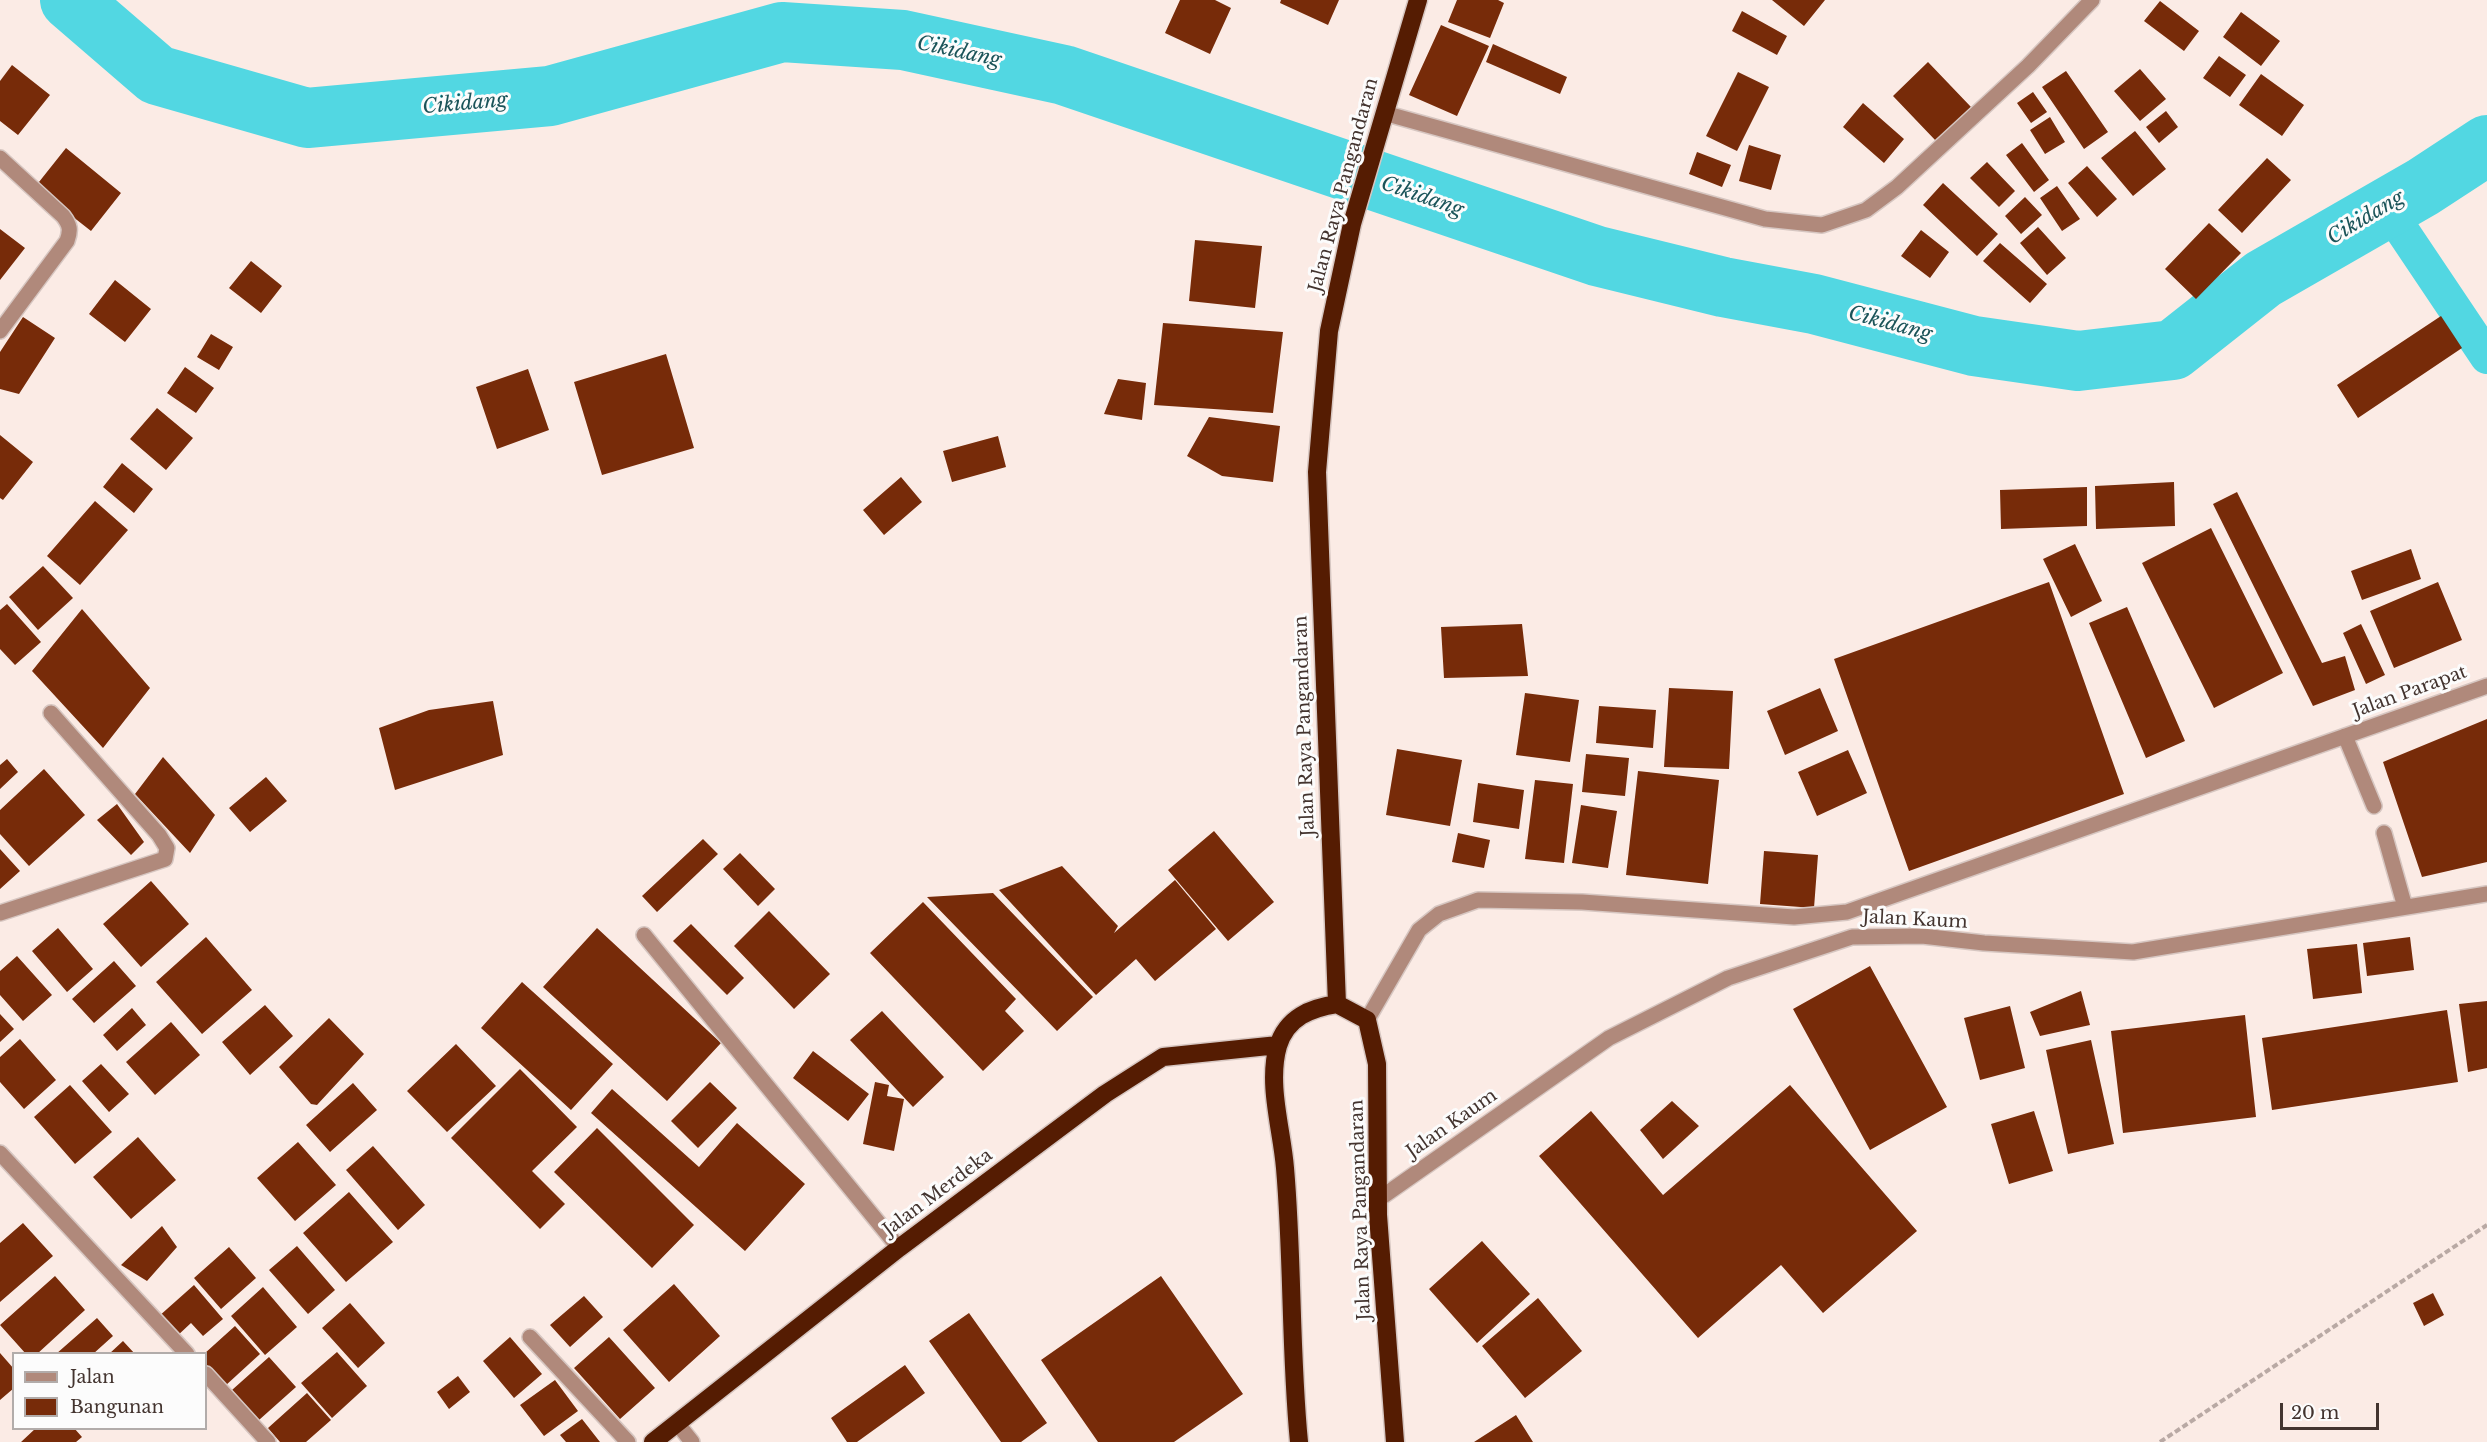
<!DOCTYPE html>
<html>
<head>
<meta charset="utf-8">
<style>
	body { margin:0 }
	#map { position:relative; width:2487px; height:1442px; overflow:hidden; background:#fbebe5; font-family:"Libre Baskerville",serif }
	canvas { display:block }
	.legend { position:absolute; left:12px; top:1352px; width:195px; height:78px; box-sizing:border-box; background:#fcfcfc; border:2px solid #b2acaa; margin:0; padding:8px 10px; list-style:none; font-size:18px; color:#43342f }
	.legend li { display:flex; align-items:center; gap:12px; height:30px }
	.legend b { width:30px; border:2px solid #b2acaa }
	.scale { position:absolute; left:2280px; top:1403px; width:99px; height:27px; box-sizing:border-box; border:3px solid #43342f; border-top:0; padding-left:8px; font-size:18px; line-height:21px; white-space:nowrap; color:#43342f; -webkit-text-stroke:4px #fcfcfc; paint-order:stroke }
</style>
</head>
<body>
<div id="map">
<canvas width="2487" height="1442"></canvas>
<ul class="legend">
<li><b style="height:8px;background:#b0897b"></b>Jalan</li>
<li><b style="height:16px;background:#772b09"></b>Bangunan</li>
</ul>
<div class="scale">20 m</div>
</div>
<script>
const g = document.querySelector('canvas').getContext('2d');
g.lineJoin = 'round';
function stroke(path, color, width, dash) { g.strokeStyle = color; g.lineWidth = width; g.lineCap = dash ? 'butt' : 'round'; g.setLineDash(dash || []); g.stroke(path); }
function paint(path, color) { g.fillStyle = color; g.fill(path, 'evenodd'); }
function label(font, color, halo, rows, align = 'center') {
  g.font = font + ' "Libre Baskerville",serif'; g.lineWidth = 6; g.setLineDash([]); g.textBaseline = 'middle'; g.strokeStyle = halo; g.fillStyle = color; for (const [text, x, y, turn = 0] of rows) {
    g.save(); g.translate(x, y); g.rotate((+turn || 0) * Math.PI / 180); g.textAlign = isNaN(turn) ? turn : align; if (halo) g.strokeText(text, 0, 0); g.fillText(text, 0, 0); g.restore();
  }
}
const canal = new Path2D(`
	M 2387,208 L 2487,357`);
const river = new Path2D(`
	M 70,0 L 157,75 L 307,118 L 550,96 L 782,32 L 903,40 L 1064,75 L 1597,256 L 1723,287 L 1814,304 L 1974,346 L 2078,361 L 2173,350 L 2263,279 L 2423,187 L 2487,145`);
const building = new Path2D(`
	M 1180,0 L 1215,0 L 1231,8 L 1210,54 L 1165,33 Z
	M 1281,0 L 1339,0 L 1328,25 L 1280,3 Z
	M 1457,0 L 1498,0 L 1504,3 L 1490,38 L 1448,22 Z
	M 1772,0 L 1825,0 L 1804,26 Z
	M 2160,1 L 2199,31 L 2184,51 L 2144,21 Z
	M 1742,11 L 1787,36 L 1777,55 L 1732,31 Z
	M 2241,12 L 2280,41 L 2261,66 L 2223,37 Z
	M 1441,25 L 1489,46 L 1457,116 L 1409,95 Z
	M 1493,44 L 1567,77 L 1560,94 L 1486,62 Z
	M 2219,56 L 2246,75 L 2230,97 L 2203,78 Z
	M 1928,62 L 1971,107 L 1936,141 L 1893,96 Z
	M 12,65 L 50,95 L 18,135 L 0,121 L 0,81 Z
	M 2140,69 L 2166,99 L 2140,121 L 2114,91 Z
	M 2066,71 L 2108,132 L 2084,149 L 2042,87 Z
	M 1738,72 L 1769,87 L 1737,151 L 1706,136 Z
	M 2261,74 L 2304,105 L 2282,136 L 2239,105 Z
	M 2033,92 L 2047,112 L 2031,123 L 2017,103 Z
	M 1863,103 L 1904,139 L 1884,163 L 1843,127 Z
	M 2166,111 L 2178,127 L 2159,143 L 2146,127 Z
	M 2050,117 L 2065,142 L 2045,154 L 2030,130 Z
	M 2135,131 L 2166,169 L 2133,196 L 2101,158 Z
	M 2022,143 L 2049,180 L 2034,192 L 2006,155 Z
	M 1749,145 L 1781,155 L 1771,190 L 1739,181 Z
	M 66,148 L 121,193 L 91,231 L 35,187 Z
	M 1697,152 L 1731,165 L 1722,187 L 1689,174 Z
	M 2267,158 L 2291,180 L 2242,233 L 2218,210 Z
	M 1987,162 L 2015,191 L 1999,207 L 1970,178 Z
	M 2087,166 L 2117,199 L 2097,217 L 2068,183 Z
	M 1943,183 L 1998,234 L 1977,256 L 1923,205 Z
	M 2057,186 L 2080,219 L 2062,231 L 2040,198 Z
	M 2025,197 L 2042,215 L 2021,234 L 2005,216 Z
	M 2209,223 L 2241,253 L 2196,299 L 2165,269 Z
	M 2038,227 L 2066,258 L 2047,275 L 2020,243 Z
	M 0,229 L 25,248 L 0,280 Z
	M 1921,230 L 1949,252 L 1930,278 L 1901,256 Z
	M 1195,240 L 1262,246 L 1255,308 L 1189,301 Z
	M 2000,243 L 2047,284 L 2030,303 L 1983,261 Z
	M 251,261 L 282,286 L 261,313 L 229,288 Z
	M 115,280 L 151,309 L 125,342 L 89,314 Z
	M 2441,316 L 2462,348 L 2358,418 L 2337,385 Z
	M 23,317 L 55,338 L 19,394 L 0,389 L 0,352 Z
	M 1163,323 L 1283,332 L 1273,413 L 1154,405 Z
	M 211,334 L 233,347 L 219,370 L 197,357 Z
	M 666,354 L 694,448 L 602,475 L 574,382 Z
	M 185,367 L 214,388 L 196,413 L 167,393 Z
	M 528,369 L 549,430 L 497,449 L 476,387 Z
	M 1118,379 L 1146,383 L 1142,420 L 1104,414 Z
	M 157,408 L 193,438 L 166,470 L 130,439 Z
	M 1209,417 L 1280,426 L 1273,482 L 1222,476 L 1187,456 Z
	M 0,435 L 33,462 L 3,500 L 0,498 Z
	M 998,436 L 1006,467 L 952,482 L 943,451 Z
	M 122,463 L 153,489 L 134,513 L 103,487 Z
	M 901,477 L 922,502 L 884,535 L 863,510 Z
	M 2174,482 L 2175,526 L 2096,529 L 2095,486 Z
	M 2087,487 L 2087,526 L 2001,529 L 2000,490 Z
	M 2237,492 L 2322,663 L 2345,656 L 2355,690 L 2313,706 L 2213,504 Z
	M 95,501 L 128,530 L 80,585 L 47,556 Z
	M 2211,528 L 2283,673 L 2214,708 L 2142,563 Z
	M 2075,544 L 2102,601 L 2071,617 L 2043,559 Z
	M 2411,549 L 2421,579 L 2362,600 L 2351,571 Z
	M 43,566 L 73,598 L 38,630 L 9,597 Z
	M 2049,582 L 2124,794 L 1909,871 L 1834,659 Z
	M 2438,582 L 2462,640 L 2394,668 L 2370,611 Z
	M 7,604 L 41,642 L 15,665 L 0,649 L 0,610 Z
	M 2127,607 L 2185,741 L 2146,758 L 2089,623 Z
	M 82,609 L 150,688 L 103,748 L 32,671 Z
	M 1522,624 L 1528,676 L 1444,678 L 1441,627 Z
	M 2361,624 L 2385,675 L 2366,684 L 2343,633 Z
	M 1669,688 L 1733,691 L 1729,769 L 1664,767 Z
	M 1820,688 L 1838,731 L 1785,755 L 1767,711 Z
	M 1525,693 L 1579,700 L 1570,762 L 1516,755 Z
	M 493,701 L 503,755 L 395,790 L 379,728 L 429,710 Z
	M 1599,706 L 1656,710 L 1653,748 L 1596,743 Z
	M 2487,719 L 2487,862 L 2422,877 L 2383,762 Z
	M 1397,749 L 1462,760 L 1450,826 L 1386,815 Z
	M 1848,750 L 1867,793 L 1817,816 L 1798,772 Z
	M 1586,754 L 1629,758 L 1625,796 L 1582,792 Z
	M 163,757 L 215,815 L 190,853 L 135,794 Z
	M 7,759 L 18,772 L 0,789 L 0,765 Z
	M 44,769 L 85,815 L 29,866 L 0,834 L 0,810 Z
	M 1638,771 L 1719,780 L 1708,884 L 1626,875 Z
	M 266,777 L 287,801 L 250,832 L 229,808 Z
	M 1535,780 L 1573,784 L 1564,863 L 1525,859 Z
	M 1478,783 L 1524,790 L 1519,829 L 1473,822 Z
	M 117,804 L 144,842 L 131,855 L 97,820 Z
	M 1581,805 L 1617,811 L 1608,868 L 1572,863 Z
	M 1214,831 L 1274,902 L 1228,941 L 1168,870 Z
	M 1458,833 L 1490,840 L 1484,868 L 1452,862 Z
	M 703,839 L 718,854 L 657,912 L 642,896 Z
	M 0,849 L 20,871 L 0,889 Z
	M 1764,851 L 1818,855 L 1814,908 L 1760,904 Z
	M 740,853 L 775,889 L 758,906 L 723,869 Z
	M 1062,866 L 1118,926 L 1114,933 L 1175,880 L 1216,929 L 1155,981 L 1136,959 L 1096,995 L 999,890 Z
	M 151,881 L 189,924 L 141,967 L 103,924 Z
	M 993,893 L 1093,997 L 1057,1031 L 927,897 Z
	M 923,902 L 1016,999 L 1005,1011 L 1024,1031 L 983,1071 L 870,953 Z
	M 769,911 L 830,974 L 794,1009 L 734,946 Z
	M 691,924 L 744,978 L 727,995 L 673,941 Z
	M 58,928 L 93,969 L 67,992 L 32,951 Z
	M 597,928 L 721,1043 L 667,1101 L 543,987 Z
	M 206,937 L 252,990 L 202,1034 L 156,982 Z
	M 2410,937 L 2414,970 L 2367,976 L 2363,943 Z
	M 2357,944 L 2362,993 L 2313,999 L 2307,949 Z
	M 17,956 L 52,995 L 23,1021 L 0,995 L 0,971 Z
	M 114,961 L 136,986 L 94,1023 L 72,999 Z
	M 1870,966 L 1947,1107 L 1870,1150 L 1793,1009 Z
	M 522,982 L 613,1064 L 571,1110 L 481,1028 Z
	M 2081,991 L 2090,1025 L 2040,1036 L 2030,1012 Z
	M 2487,1001 L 2487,1068 L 2468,1072 L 2459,1004 Z
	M 265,1005 L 293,1036 L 250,1075 L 222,1042 Z
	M 2010,1006 L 2025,1068 L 1980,1080 L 1964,1018 Z
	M 132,1008 L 146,1025 L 117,1051 L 103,1035 Z
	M 2447,1010 L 2458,1082 L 2272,1110 L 2262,1038 Z
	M 882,1011 L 944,1077 L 913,1107 L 850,1040 Z
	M 0,1014 L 14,1029 L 0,1042 Z
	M 2245,1015 L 2256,1117 L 2123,1133 L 2111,1031 Z
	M 329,1018 L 364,1054 L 317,1105 L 311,1104 L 279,1067 Z
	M 171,1022 L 200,1055 L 155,1095 L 126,1062 Z
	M 20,1039 L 56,1080 L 24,1109 L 0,1082 L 0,1057 Z
	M 2091,1040 L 2114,1144 L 2068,1154 L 2046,1050 Z
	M 456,1044 L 496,1086 L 447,1132 L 407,1091 Z
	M 813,1051 L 869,1094 L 848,1121 L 793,1078 Z
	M 101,1064 L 129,1094 L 109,1112 L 82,1081 Z
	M 520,1069 L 577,1127 L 532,1171 L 565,1204 L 540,1229 L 451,1138 Z
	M 710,1082 L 737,1108 L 698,1148 L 671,1121 Z
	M 875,1082 L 889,1085 L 887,1096 L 904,1099 L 894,1151 L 863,1144 Z
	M 353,1083 L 377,1110 L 330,1152 L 306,1125 Z
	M 70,1085 L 112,1132 L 75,1164 L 34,1117 Z
	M 1790,1085 L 1917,1231 L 1823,1313 L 1781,1265 L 1698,1338 L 1539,1156 L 1591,1111 L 1663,1195 Z
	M 612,1089 L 699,1167 L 737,1123 L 805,1184 L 745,1251 L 591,1113 Z
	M 1672,1101 L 1699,1126 L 1663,1159 L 1640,1130 Z
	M 2034,1111 L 2053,1171 L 2009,1184 L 1991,1124 Z
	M 597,1128 L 694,1225 L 652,1268 L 554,1172 Z
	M 138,1137 L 176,1180 L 131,1219 L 93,1177 Z
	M 298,1142 L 336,1185 L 295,1221 L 257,1178 Z
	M 373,1146 L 425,1205 L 398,1230 L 346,1170 Z
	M 349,1192 L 393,1242 L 346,1282 L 303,1233 Z
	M 23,1223 L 53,1256 L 0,1302 L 0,1243 Z
	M 162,1226 L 177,1247 L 147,1281 L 121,1265 Z
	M 1482,1241 L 1530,1294 L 1477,1343 L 1429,1289 Z
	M 297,1246 L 335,1290 L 308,1314 L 269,1270 Z
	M 229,1247 L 256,1278 L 221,1309 L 194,1278 Z
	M 55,1276 L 85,1310 L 37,1354 L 26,1354 L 0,1325 Z
	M 1161,1276 L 1243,1394 L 1174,1442 L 1098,1442 L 1041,1360 Z
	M 674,1284 L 720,1336 L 669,1382 L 623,1330 Z
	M 194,1285 L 223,1319 L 203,1336 L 191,1323 L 176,1337 L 158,1317 Z
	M 263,1287 L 297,1327 L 265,1355 L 231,1316 Z
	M 2433,1293 L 2444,1315 L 2424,1326 L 2413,1303 Z
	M 584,1296 L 603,1317 L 570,1347 L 550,1325 Z
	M 1538,1298 L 1582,1351 L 1525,1398 L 1482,1346 Z
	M 350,1303 L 385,1343 L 358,1368 L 322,1328 Z
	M 969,1313 L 1047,1423 L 1021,1442 L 1001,1442 L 929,1341 Z
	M 97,1318 L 113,1336 L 93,1354 L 56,1354 Z
	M 235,1326 L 260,1354 L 225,1386 L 206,1364 L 204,1354 Z
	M 510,1337 L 542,1374 L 514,1398 L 483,1361 Z
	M 609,1337 L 655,1388 L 620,1419 L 574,1368 Z
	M 123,1341 L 135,1354 L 109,1354 Z
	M 337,1352 L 367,1386 L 332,1418 L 301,1383 Z
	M 0,1353 L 14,1369 L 14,1388 L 0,1400 Z
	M 269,1357 L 296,1387 L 259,1420 L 232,1390 Z
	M 905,1365 L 925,1393 L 857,1442 L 847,1442 L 831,1418 Z
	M 458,1376 L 470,1392 L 449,1409 L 437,1392 Z
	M 555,1380 L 578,1411 L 544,1436 L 520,1405 Z
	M 307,1393 L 331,1420 L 306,1442 L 280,1442 L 268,1428 Z
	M 1516,1415 L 1533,1442 L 1474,1442 Z
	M 582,1419 L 600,1442 L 566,1442 L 560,1435 Z
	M 36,1428 L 74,1428 L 82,1437 L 76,1442 L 21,1442 Z`);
const path = new Path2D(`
	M 2160,1442 L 2487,1225`);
const minor = new Path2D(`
	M 1384,113 L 1765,219 L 1822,225 L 1866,210 L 1897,187 L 2028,66 L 2092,0
	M 0,158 L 63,216 C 70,225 71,230 67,241 L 0,331
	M 2345,736 L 2374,806
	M 2384,833 L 2405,907
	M 0,913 L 165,859 L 167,848 L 159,835 L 51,713
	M 644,935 L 899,1248
	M 1367,1020 L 1419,930 L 1439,914 L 1478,900 L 1582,902 L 1794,917 L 1847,912 L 2487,686
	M 0,1153 L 187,1354
	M 1379,1199 L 1609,1038 L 1728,978 L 1852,937 L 1922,936 L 1984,943 L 2133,952 L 2487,894
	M 530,1337 L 628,1442
	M 206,1374 L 268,1442
	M 677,1423 L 692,1442`);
const highway = new Path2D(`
	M 1337,1004 L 1317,472 L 1329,331 L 1352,224 L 1418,0
	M 1337,1004 L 1367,1020 L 1377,1064 L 1378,1215 L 1395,1442
	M 653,1442 L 899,1248 L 1105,1094 L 1163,1057 L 1278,1045
	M 1299,1442 C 1290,1351 1293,1259 1285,1168 C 1282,1130 1267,1084 1278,1046 C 1287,1017 1311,1008 1337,1004`);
const streetNames = [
	["Jalan Raya Pangandaran",1344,185,-75],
	["Jalan Parapat",2410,692,-20],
	["Jalan Raya Pangandaran",1305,726,-92],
	["Jalan Kaum",1915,920,3],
	["Jalan Kaum",1452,1124,-35],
	["Jalan Merdeka",938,1193,-37],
	["Jalan Raya Pangandaran",1361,1210,-92]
];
const waterNames = [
	["Cikidang",959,52,12],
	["Cikidang",465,104,-5],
	["Cikidang",1422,197,19],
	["Cikidang",2366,218,-31],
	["Cikidang",1890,324,15]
];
stroke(canal, '#52d7e2', 34);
stroke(river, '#52d7e2', 60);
paint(building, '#772b09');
stroke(minor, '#d6c6c1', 18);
stroke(highway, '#d6c6c1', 21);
stroke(path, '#b9a9a4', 4, [6, 3]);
stroke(minor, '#b0897b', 15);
stroke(highway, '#551c02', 18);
label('18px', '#43342f', '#fcfcfc', streetNames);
label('italic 20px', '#1b5459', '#fcfcfc', waterNames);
</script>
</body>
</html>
